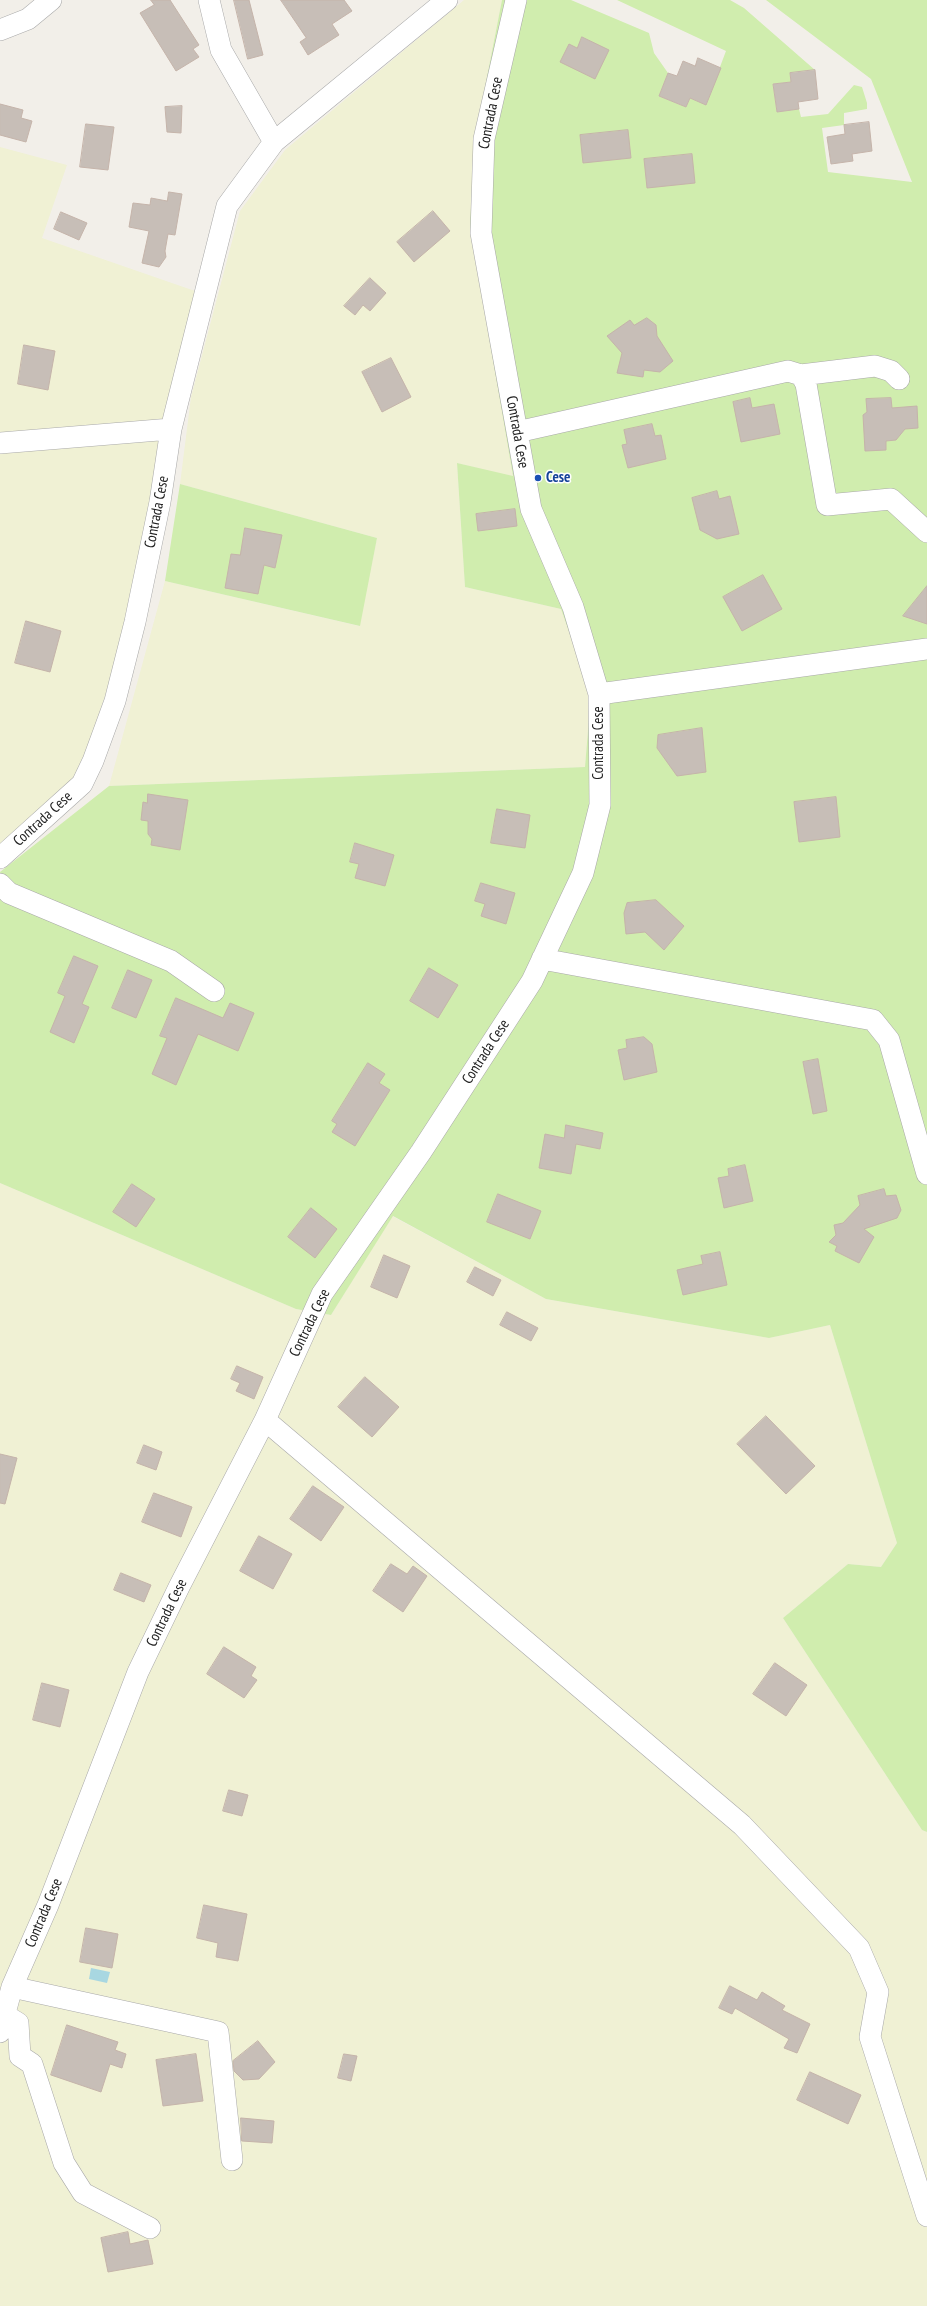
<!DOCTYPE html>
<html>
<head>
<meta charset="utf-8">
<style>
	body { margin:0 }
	canvas { display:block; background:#f2efe9 }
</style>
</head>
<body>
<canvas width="927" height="2306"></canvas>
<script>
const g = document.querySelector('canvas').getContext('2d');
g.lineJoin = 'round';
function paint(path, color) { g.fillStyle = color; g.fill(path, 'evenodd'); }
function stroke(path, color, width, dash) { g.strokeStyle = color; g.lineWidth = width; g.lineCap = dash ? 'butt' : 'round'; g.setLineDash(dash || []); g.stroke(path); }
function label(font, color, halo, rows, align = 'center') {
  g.font = font + ' "PT Sans Narrow",sans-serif'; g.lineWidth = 3; g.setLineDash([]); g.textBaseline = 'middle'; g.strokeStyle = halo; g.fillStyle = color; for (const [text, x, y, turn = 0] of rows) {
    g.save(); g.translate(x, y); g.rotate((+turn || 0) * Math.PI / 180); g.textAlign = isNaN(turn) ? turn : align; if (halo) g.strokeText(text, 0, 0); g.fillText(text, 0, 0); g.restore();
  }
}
const farmland = new Path2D(`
	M 464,0 L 502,0 L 475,138 L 495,361 L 513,477 L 457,463 L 465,587 L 561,609 L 591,694 L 585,767 L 109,786 L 165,581 L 359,626 L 377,538 L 180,484 L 191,397 L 240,211 L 285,150 Z
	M 0,147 L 67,165 L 42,238 L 195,291 L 114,670 L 83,760 L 74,781 L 0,845 Z
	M 0,1183 L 296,1309 L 331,1315 L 392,1216 L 546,1299 L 769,1338 L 830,1325 L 897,1543 L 881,1567 L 848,1564 L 783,1618 L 922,1830 L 927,1832 L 927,2306 L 0,2306 Z`);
const grass = new Path2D(`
	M 502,0 L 571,0 L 649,33 L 654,53 L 668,73 L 659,96 L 686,107 L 690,98 L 706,104 L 726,51 L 617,0 L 730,0 L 744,8 L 815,70 L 790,73 L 791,82 L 773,84 L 777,112 L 799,109 L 801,117 L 828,114 L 854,85 L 862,87 L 867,103 L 867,109 L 844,113 L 844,125 L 822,128 L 828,172 L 912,182 L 871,79 L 766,0 L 927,0 L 927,1832 L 922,1830 L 783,1618 L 848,1564 L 881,1567 L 897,1543 L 830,1325 L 769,1338 L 546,1299 L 393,1216 L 331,1315 L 296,1309 L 0,1183 L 0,872 L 109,786 L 585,767 L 591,694 L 561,609 L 465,587 L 457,463 L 513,476 L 470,226 L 475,138 Z
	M 180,484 L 377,538 L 360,626 L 165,581 Z`);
const water = new Path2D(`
	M 91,1968 L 110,1972 L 107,1983 L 89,1979 Z`);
const building = new Path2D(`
	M 151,0 L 170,0 L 199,45 L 193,49 L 199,57 L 176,71 L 140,13 L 154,5 Z
	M 234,0 L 249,0 L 263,55 L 248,59 Z
	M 281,0 L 344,0 L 352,11 L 332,24 L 339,35 L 308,55 L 300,42 L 306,38 Z
	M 582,37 L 609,50 L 595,79 L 560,62 L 569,44 L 577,48 Z
	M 698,58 L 721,68 L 706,105 L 690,98 L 686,107 L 659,96 L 668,73 L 677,76 L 683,61 L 695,66 Z
	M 815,70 L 818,99 L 798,102 L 799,109 L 777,112 L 773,84 L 791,82 L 790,73 Z
	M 0,104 L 23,110 L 21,118 L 32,121 L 26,142 L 0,135 Z
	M 182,106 L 181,133 L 167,132 L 165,107 Z
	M 869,122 L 872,151 L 852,154 L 853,161 L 831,164 L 827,137 L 845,134 L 844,125 Z
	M 86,124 L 114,127 L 108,170 L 80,167 Z
	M 628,130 L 631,158 L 583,163 L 580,135 Z
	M 692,154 L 695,183 L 647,188 L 644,159 Z
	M 169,192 L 182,194 L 175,235 L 168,234 L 165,251 L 166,257 L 159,267 L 142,263 L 149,231 L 129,227 L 133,203 L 150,205 L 151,198 L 167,201 Z
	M 433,211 L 450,231 L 414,262 L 397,242 Z
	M 61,212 L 87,223 L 79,240 L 54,229 Z
	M 370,278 L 386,293 L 370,311 L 363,305 L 355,315 L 344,306 Z
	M 647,318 L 656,325 L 657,336 L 673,361 L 660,372 L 644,370 L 643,377 L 617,373 L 622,353 L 607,336 L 630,320 L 634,325 Z
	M 24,345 L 55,351 L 48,390 L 18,384 Z
	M 391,358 L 411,397 L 382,412 L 362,372 Z
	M 750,398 L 752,408 L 774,404 L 780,434 L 741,442 L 733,402 Z
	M 891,398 L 892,408 L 917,406 L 918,428 L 905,429 L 896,440 L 886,441 L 886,450 L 865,451 L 863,415 L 867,412 L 866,399 Z
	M 652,424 L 655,436 L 661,435 L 666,459 L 628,468 L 622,445 L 627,444 L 624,430 Z
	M 717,491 L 719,499 L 730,496 L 739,534 L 717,539 L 700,530 L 692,498 Z
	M 515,509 L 517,526 L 478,531 L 476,514 Z
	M 245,528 L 282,535 L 275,568 L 264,565 L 258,594 L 225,588 L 231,554 L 240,555 Z
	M 763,575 L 782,609 L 742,631 L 723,597 Z
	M 927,586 L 927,624 L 903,616 Z
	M 26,621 L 61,631 L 50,672 L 15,663 Z
	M 702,728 L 706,772 L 677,776 L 657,748 L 658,735 Z
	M 148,794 L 188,800 L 180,850 L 151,845 L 152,839 L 148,834 L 148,821 L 141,820 L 143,802 L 147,803 Z
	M 836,797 L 840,837 L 799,842 L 794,802 Z
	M 497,809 L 530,815 L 525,848 L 491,843 Z
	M 355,843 L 394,855 L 385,886 L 355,878 L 359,864 L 350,862 Z
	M 481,883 L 515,893 L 506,924 L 481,916 L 485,904 L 475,901 Z
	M 656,900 L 684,926 L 664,950 L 645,932 L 626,934 L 624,913 L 627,903 Z
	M 74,956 L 98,966 L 82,1004 L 89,1007 L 74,1043 L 50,1032 L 65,996 L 58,993 Z
	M 429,968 L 458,985 L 438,1018 L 410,1001 Z
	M 128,970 L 152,980 L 136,1018 L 112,1008 Z
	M 176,998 L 223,1018 L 230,1003 L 254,1013 L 238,1051 L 198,1034 L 176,1085 L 152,1074 L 167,1038 L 160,1036 Z
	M 644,1037 L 652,1044 L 657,1072 L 624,1080 L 618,1050 L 627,1048 L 626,1040 Z
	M 818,1059 L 827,1111 L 813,1114 L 803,1062 Z
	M 368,1063 L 385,1074 L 379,1083 L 390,1090 L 355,1146 L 332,1132 L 337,1124 L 332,1121 Z
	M 566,1125 L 603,1133 L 600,1149 L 576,1144 L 571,1174 L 539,1168 L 545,1134 L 564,1138 Z
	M 745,1165 L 753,1201 L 724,1208 L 718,1178 L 729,1176 L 728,1169 Z
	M 132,1184 L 155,1199 L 136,1227 L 113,1212 Z
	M 884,1189 L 886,1196 L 896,1195 L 901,1210 L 897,1218 L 864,1229 L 874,1237 L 859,1263 L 835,1251 L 837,1246 L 829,1242 L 836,1235 L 834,1225 L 843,1223 L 860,1205 L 858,1196 Z
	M 498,1194 L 541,1211 L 530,1239 L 487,1222 Z
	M 311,1208 L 337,1229 L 315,1258 L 288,1237 Z
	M 720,1252 L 727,1285 L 683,1295 L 677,1270 L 703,1264 L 701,1256 Z
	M 384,1255 L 410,1266 L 397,1298 L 371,1287 Z
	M 475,1267 L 501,1280 L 493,1296 L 467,1282 Z
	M 507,1312 L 538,1328 L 531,1341 L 500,1325 Z
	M 237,1366 L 263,1377 L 254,1399 L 236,1391 L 240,1383 L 231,1379 Z
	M 365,1377 L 399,1407 L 372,1437 L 338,1407 Z
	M 766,1416 L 815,1466 L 786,1494 L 737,1444 Z
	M 144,1445 L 162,1452 L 156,1470 L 137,1463 Z
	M 0,1454 L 17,1458 L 5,1504 L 0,1503 Z
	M 313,1486 L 344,1507 L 321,1541 L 290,1519 Z
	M 154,1493 L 192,1507 L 181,1537 L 142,1522 Z
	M 259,1536 L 292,1554 L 273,1589 L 240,1571 Z
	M 391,1564 L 407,1574 L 413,1566 L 427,1576 L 403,1612 L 373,1591 Z
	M 121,1573 L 151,1585 L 144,1602 L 114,1590 Z
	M 224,1647 L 256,1667 L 251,1676 L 257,1680 L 244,1698 L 207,1674 Z
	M 775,1663 L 807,1685 L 786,1716 L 753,1694 Z
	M 42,1683 L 69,1690 L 60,1727 L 33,1720 Z
	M 229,1790 L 248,1795 L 242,1816 L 223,1811 Z
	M 204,1905 L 247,1914 L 238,1961 L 216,1957 L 218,1943 L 197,1938 Z
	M 86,1928 L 118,1934 L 112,1968 L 80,1962 Z
	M 730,1986 L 757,2000 L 762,1992 L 785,2006 L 782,2010 L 810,2024 L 797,2053 L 784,2048 L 789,2039 L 735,2008 L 732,2014 L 719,2008 Z
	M 67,2025 L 118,2042 L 115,2050 L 126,2054 L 122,2068 L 110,2064 L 101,2092 L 51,2075 Z
	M 258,2041 L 275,2062 L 259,2079 L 243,2080 L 234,2071 L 233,2061 Z
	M 196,2054 L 203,2101 L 163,2106 L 156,2060 Z
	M 344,2054 L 357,2056 L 351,2081 L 338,2078 Z
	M 810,2072 L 861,2095 L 848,2124 L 797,2100 Z
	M 241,2118 L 274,2121 L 272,2143 L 242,2141 Z
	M 128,2232 L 130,2244 L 148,2240 L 153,2264 L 108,2272 L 101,2238 Z`);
const minor = new Path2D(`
	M 209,0 L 221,50 L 274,142
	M 0,30 L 28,19 L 51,0
	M 801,375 L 875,366 L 891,371 L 899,379
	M 517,432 L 788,371 L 801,375 L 806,384 L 827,505 L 891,499 L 927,532
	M 0,443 L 171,429
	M 599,694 L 927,649
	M 0,858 L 82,784 L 93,761 L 115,701 L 135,622 L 160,502 L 171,429 L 227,206 L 274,142 L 447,0
	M 0,884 L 9,893 L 171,961 L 214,991
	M 542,959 L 873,1020 L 889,1040 L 927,1174
	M 265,1420 L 742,1825 L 859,1948 L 878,1992 L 870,2037 L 927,2216
	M 12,1987 L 218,2032 L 232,2160
	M 5,2015 L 18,2023 L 20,2056 L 32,2064 L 64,2163 L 83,2193 L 150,2228
	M 0,2032 L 12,1987 L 48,1905 L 138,1672 L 179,1587 L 265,1420 L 322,1294 L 421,1152 L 532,981 L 583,873 L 600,805 L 599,694 L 573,607 L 531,509 L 481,233 L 484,139 L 516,0`);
const markers = [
	[538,478,4,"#1a4fb4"]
];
const streetNames = [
	["Contrada Cese",491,113,-79],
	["Contrada Cese",517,432,80],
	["Contrada Cese",157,512,-79],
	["Contrada Cese",599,743,-90],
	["Contrada Cese",43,819,-42],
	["Contrada Cese",486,1052,-57],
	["Contrada Cese",310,1323,-64],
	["Contrada Cese",167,1613,-64],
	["Contrada Cese",44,1913,-67]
];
const transitNames = [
	["Cese",546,478]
];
paint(farmland, '#f0f1d4');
paint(grass, '#d0edae');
paint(water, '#a8d7e1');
paint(building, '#c7beb7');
stroke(building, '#c5b4aa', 1);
stroke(minor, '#a9a9a9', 22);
stroke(minor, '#fff', 21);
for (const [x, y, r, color] of markers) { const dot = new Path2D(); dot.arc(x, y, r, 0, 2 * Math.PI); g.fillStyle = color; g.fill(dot); stroke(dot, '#fff', 1.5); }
label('15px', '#222', '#fff', streetNames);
label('bold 15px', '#164399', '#fff', transitNames, 'left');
</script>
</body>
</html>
